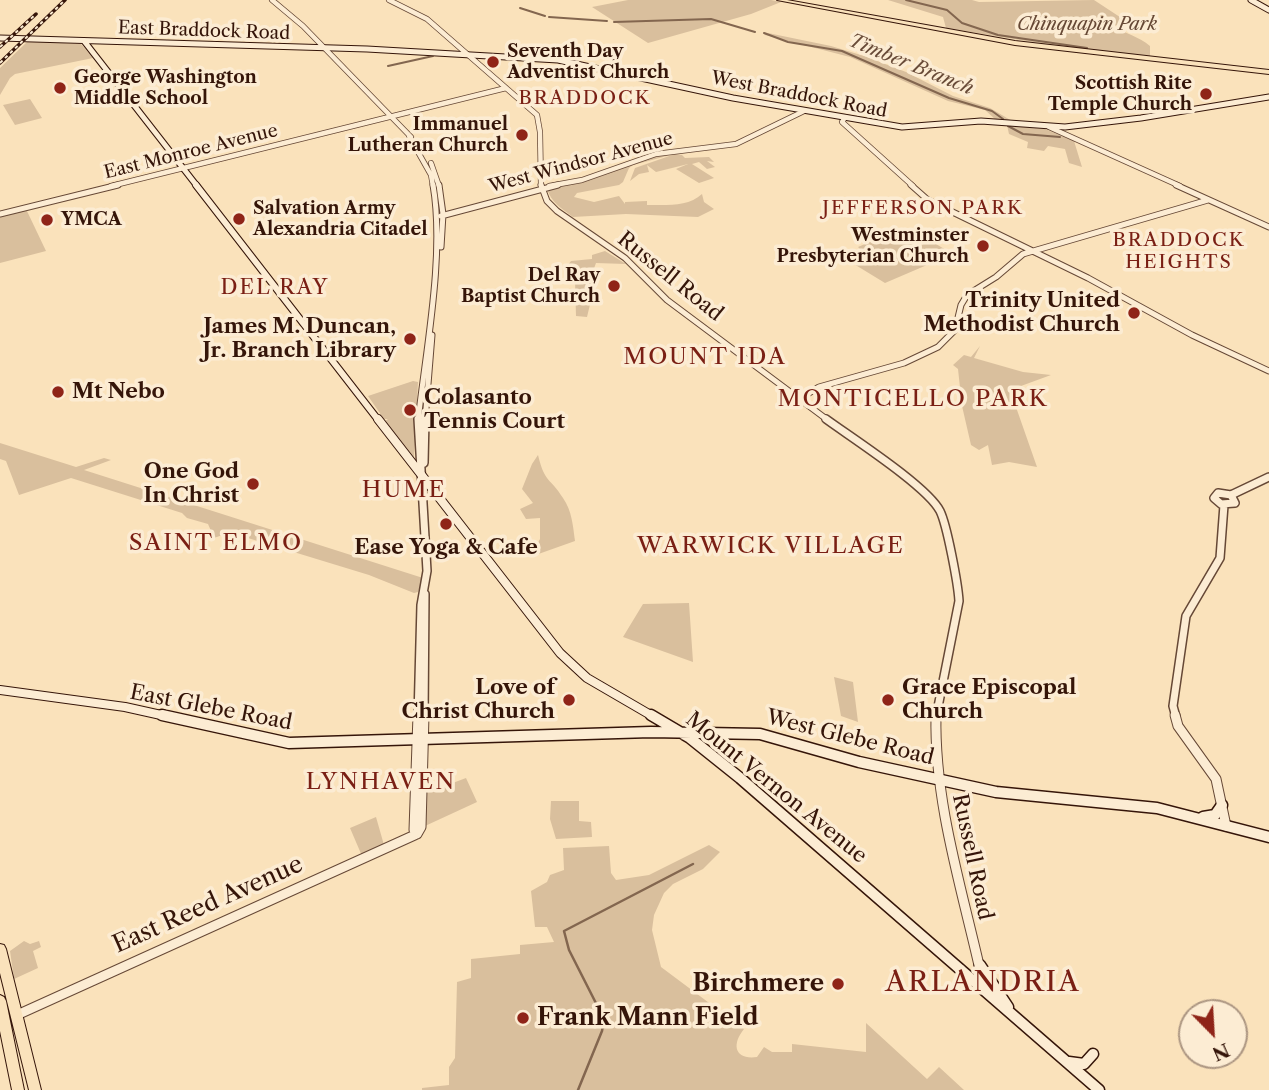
<!DOCTYPE html>
<html>
<head>
<meta charset="utf-8">
<style>
	body { margin:0 }
	#map { position:relative; width:1269px; height:1090px; overflow:hidden; background:#fae2bb; font-family:"Libre Caslon Text",serif }
	canvas { display:block }
	.north { position:absolute; left:1178px; top:999px; width:70px; height:70px; box-sizing:border-box; background:#fcecd3; border:2px solid #ac9682; border-radius:50%; rotate:156deg; font-size:19px; font-weight:700; line-height:28px; text-align:center; color:#351509 }
	.north::after { content:''; display:block; margin:auto; width:24px; height:32px; background:#8f2418; clip-path:polygon(50% 0,100% 100%,50% 72%,0 100%) }
</style>
</head>
<body>
<div id="map">
<canvas width="1269" height="1090"></canvas>
<div class="north">N</div>
</div>
<script>
const g = document.querySelector('canvas').getContext('2d');
g.lineJoin = 'round';
function paint(path, color) { g.fillStyle = color; g.fill(path, 'evenodd'); }
function stroke(path, color, width, dash) { g.strokeStyle = color; g.lineWidth = width; g.lineCap = dash ? 'butt' : 'round'; g.setLineDash(dash || []); g.stroke(path); }
function label(font, color, halo, rows, align = 'center') {
  g.font = font + ' "Libre Caslon Text",serif'; g.lineWidth = 7; g.setLineDash([]); g.textBaseline = 'middle'; g.strokeStyle = halo; g.fillStyle = color; for (const [text, x, y, turn = 0] of rows) {
    g.save(); g.translate(x, y); g.rotate((+turn || 0) * Math.PI / 180); g.textAlign = isNaN(turn) ? turn : align; if (halo) g.strokeText(text, 0, 0); g.fillText(text, 0, 0); g.restore();
  }
}
const green = new Path2D(`
	M 628,0 L 771,0 L 781,2 L 751,14 L 648,43 L 592,7 Z
	M 888,0 L 972,0 L 979,2 L 1094,0 L 1129,23 L 1113,26 C 1126,34 1138,36 1150,46 L 1150,56 L 1051,45 L 946,28 L 943,17 Z
	M 763,32 L 831,46 L 864,56 L 906,72 L 953,96 L 990,108 L 1012,121 L 996,120 L 985,110 L 948,101 L 850,57 L 765,35 Z
	M 28,41 L 81,44 L 93,58 L 15,74 L 10,78 L 0,95 L 0,68 Z
	M 30,99 L 42,118 L 15,125 L 3,105 Z
	M 1007,125 L 1045,129 L 1074,141 L 1082,167 L 1069,163 L 1065,149 L 1048,146 L 1044,151 L 1027,148 L 1028,142 L 1009,134 Z
	M 670,152 L 667,156 L 633,165 L 629,168 L 623,182 L 619,185 L 577,193 L 574,197 L 594,202 L 619,196 L 625,204 L 625,202 L 647,201 L 647,205 C 666,205 688,207 702,194 L 704,202 L 714,209 L 698,217 L 626,214 L 573,217 C 562,209 551,202 547,189 C 591,180 627,164 670,152 Z
	M 675,154 L 682,155 L 685,158 L 709,157 L 714,162 L 707,161 L 715,167 L 707,169 L 699,162 L 692,164 L 714,178 L 699,183 L 676,169 L 688,164 L 656,172 L 647,165 L 649,172 L 639,174 L 630,181 L 635,168 Z
	M 26,209 L 46,251 L 0,263 L 0,215 Z
	M 902,228 L 927,244 L 931,241 L 951,253 L 937,253 L 941,259 L 885,283 L 844,258 L 861,250 L 858,247 Z
	M 605,251 L 626,264 L 596,263 L 588,285 L 592,296 L 587,317 L 576,316 L 575,281 L 564,281 L 564,270 L 571,261 L 592,259 L 592,255 Z
	M 980,346 L 974,358 L 1023,372 L 1051,375 L 1010,390 L 1037,467 L 1009,462 L 992,465 L 988,445 L 979,450 L 971,445 L 962,406 L 958,369 L 953,365 L 964,355 L 971,357 Z
	M 413,381 L 418,382 L 414,457 L 385,421 L 388,419 L 384,419 L 368,396 Z
	M 0,443 L 76,467 L 104,458 L 111,460 L 84,470 L 423,578 L 418,592 L 414,593 L 369,575 L 238,535 L 228,533 L 214,538 L 208,524 L 187,518 L 182,513 L 71,478 L 19,495 L 6,461 L 0,459 Z
	M 538,455 C 545,484 550,477 563,498 C 572,511 573,526 575,541 L 530,557 L 540,539 L 540,518 L 526,519 L 520,509 L 533,503 L 522,489 L 532,464 Z
	M 689,603 L 693,662 L 623,637 L 643,604 Z
	M 834,677 L 853,682 L 858,722 L 841,716 Z
	M 466,778 L 477,802 L 425,826 L 426,793 Z
	M 551,801 L 579,801 L 579,821 L 591,822 L 592,837 L 556,839 L 550,819 Z
	M 376,817 L 384,845 L 362,856 L 350,828 Z
	M 709,845 L 720,852 L 703,869 L 673,884 L 664,893 L 654,915 L 652,930 L 661,967 L 744,1029 C 731,1045 735,1060 757,1057 L 764,1047 L 772,1052 L 792,1052 L 792,1044 L 866,1052 L 866,1023 L 927,1079 L 939,1067 L 964,1090 L 422,1090 L 422,1088 L 449,1085 L 449,1067 L 455,1058 L 457,982 L 471,978 L 471,959 L 520,954 L 520,945 L 554,942 L 547,927 L 535,927 L 531,891 L 547,882 L 550,875 L 564,870 L 563,848 L 609,846 L 611,873 L 616,880 L 649,875 Z
	M 24,941 L 30,944 L 39,941 L 41,947 L 33,951 L 38,968 L 14,979 L 10,951 Z`);
const streamFar1 = new Path2D(`
	M 906,0 L 947,10 L 962,23 L 998,35 L 1087,48
	M 520,8 L 545,16
	M 549,17 L 607,21
	M 614,22 L 711,19 L 755,32
	M 764,33 L 788,42 L 842,51 L 949,98 L 992,111 L 1003,119
	M 388,66 L 433,56
	M 1008,126 L 1023,134 L 1060,137`);
const stream = new Path2D(`
	M 578,1090 L 602,1031 L 604,1019 L 569,950 L 564,931 L 693,864`);
const tertiaryFar3 = new Path2D(`
	M 272,0 L 303,26 L 411,137
	M 389,0 L 427,19 L 537,115 L 540,132 L 541,186
	M 844,119 L 842,122 L 913,186
	M 1049,127 L 1180,186
	M 409,136 L 431,175 L 433,186
	M 431,163 L 439,186
	M 111,186 L 506,88
	M 549,186 L 582,180 L 656,154 L 736,144 L 804,111`);
const tertiaryFar2 = new Path2D(`
	M 439,185 L 443,214 L 441,247
	M 541,185 L 547,201 L 557,211 L 625,258 L 667,300 L 829,421
	M 911,185 L 928,200 L 1088,278 L 1192,335 L 1269,371
	M 1176,185 L 1269,227
	M 0,214 L 118,185
	M 441,216 L 558,185
	M 799,399 L 819,387 L 904,363 L 938,347 L 955,330 L 961,305 L 967,295 L 996,277 L 1023,254 L 1208,200
	M 418,421 C 426,349 445,254 433,185
	M 425,421 L 432,335`);
const tertiaryFar1 = new Path2D(`
	M 826,419 C 852,438 927,486 940,511 C 947,525 958,584 959,601 L 936,717
	M 420,465 L 424,463 L 425,419
	M 1218,493 L 1231,495 L 1235,503 L 1221,504 L 1214,498 Z
	M 1231,495 L 1269,477
	M 418,717 L 421,605 L 427,571 L 418,419
	M 424,717 L 425,594
	M 1176,717 L 1173,706 L 1186,616 L 1220,558 L 1224,505`);
const tertiary = new Path2D(`
	M 936,715 C 934,802 962,889 981,974 L 975,982
	M 1175,715 L 1178,726 L 1216,779 L 1226,826
	M 417,834 L 414,830 L 418,715
	M 417,834 L 421,827 L 424,715
	M 17,1015 L 417,834`);
const secondaryFar3 = new Path2D(`
	M 1251,0 L 1269,10
	M 0,38 L 367,49 L 558,60 L 733,98 L 902,127 L 981,121 L 1065,127 L 1141,118 L 1269,97
	M 84,41 L 197,186`);
const secondaryFar2 = new Path2D(`
	M 196,185 L 379,421`);
const secondaryFar1 = new Path2D(`
	M 378,419 L 560,653 L 587,678 L 654,717
	M 0,690 L 125,707 L 170,717`);
const secondary = new Path2D(`
	M 162,715 L 289,743 L 651,732 L 760,734 L 859,762 L 996,792 L 1157,808 L 1269,837
	M 651,715 L 690,738 L 740,778 L 1099,1090
	M 1203,817 L 1215,815 L 1222,805
	M 980,965 L 1008,1007
	M 1069,1062 L 1084,1064 L 1093,1054`);
const primary = new Path2D(`
	M 777,0 L 787,0 L 1015,41 L 1269,70 L 1269,74 L 1015,45 Z`);
const trunk = new Path2D(`
	M 0,944 L 4,945 L 6,949 L 41,1090 L 29,1090 L 0,973 Z
	M 0,995 L 4,997 L 6,1001 L 24,1090 L 12,1090 L 0,1031 Z`);
const rail = new Path2D(`
	M 0,47 L 36,14
	M 0,63 L 65,0`);
const markers = [
	[493,62,7,"#8f2418"],
	[60,88,7,"#8f2418"],
	[1206,94,7,"#8f2418"],
	[522,135,7,"#8f2418"],
	[239,219,7,"#8f2418"],
	[47,220,7,"#8f2418"],
	[983,246,7,"#8f2418"],
	[614,286,7,"#8f2418"],
	[1134,313,7,"#8f2418"],
	[410,339,7,"#8f2418"],
	[58,392,7,"#8f2418"],
	[410,410,7,"#8f2418"],
	[253,484,7,"#8f2418"],
	[446,524,7,"#8f2418"],
	[569,700,7,"#8f2418"],
	[888,700,7,"#8f2418"],
	[838,984,7,"#8f2418"],
	[523,1018,7,"#8f2418"]
];
const farParknames = [
	["Chinquapin Park",1087,25]
];
const farStreetnames = [
	["East Braddock Road",204,31,2],
	["West Braddock Road",799,95,11],
	["East Monroe Avenue",191,152,-14],
	["West Windsor Avenue",581,163,-15]
];
const farPoinames = [
	["Seventh Day",507,52],
	["Adventist Church",507,73],
	["George Washington",74,78],
	["Middle School",74,99],
	["Scottish Rite",1192,84,"right"],
	["Temple Church",1192,105,"right"],
	["Immanuel",508,125,"right"],
	["Lutheran Church",508,146,"right"],
	["Salvation Army",253,209],
	["Alexandria Citadel",253,230],
	["YMCA",61,220],
	["Westminster",969,236,"right"],
	["Presbyterian Church",969,257,"right"],
	["Del Ray",600,276,"right"],
	["Baptist Church",600,297,"right"]
];
const farWaternames = [
	["Timber Branch",911,65,22]
];
const farNeighbourhoodnames = [
	["BRADDOCK",585,99],
	["JEFFERSON PARK",923,209],
	["BRADDOCK",1179,241],
	["HEIGHTS",1179,263]
];
const streetNames = [
	["Russell Road",670,277,39],
	["East Glebe Road",211,708,11],
	["West Glebe Road",850,738,14],
	["Mount Vernon Avenue",776,788,39],
	["Russell Road",972,857,78]
];
const farQuarternames = [
	["DEL RAY",275,288]
];
const poiNames = [
	["Trinity United",1120,301],
	["Methodist Church",1120,325],
	["James M. Duncan,",396,327],
	["Jr. Branch Library",396,351],
	["Mt Nebo",72,392,"left"],
	["Colasanto",424,398,"left"],
	["Tennis Court",424,422,"left"],
	["One God",239,472],
	["In Christ",239,496],
	["Ease Yoga & Cafe",446,548,"center"],
	["Love of",555,688],
	["Christ Church",555,712],
	["Grace Episcopal",902,688,"left"],
	["Church",902,712,"left"]
];
const neighbourhoodNames = [
	["MOUNT IDA",705,357],
	["MONTICELLO PARK",913,399],
	["HUME",404,490],
	["SAINT ELMO",216,543],
	["WARWICK VILLAGE",771,546],
	["LYNHAVEN",381,782]
];
const nearStreetnames = [
	["East Reed Avenue",208,905,-24]
];
const nearPoinames = [
	["Birchmere",824,984],
	["Frank Mann Field",537,1018,"left"]
];
const nearQuarternames = [
	["ARLANDRIA",983,983]
];
paint(green, '#d9bf9d');
stroke(streamFar1, '#83664f', 2);
stroke(stream, '#83664f', 2.5);
stroke(tertiaryFar3, '#664836', 6);
stroke(tertiaryFar2, '#664836', 7);
stroke(tertiaryFar1, '#664836', 10);
stroke(tertiary, '#664836', 11);
stroke(secondaryFar3, '#351509', 7);
stroke(secondaryFar2, '#351509', 8);
stroke(secondaryFar1, '#351509', 10);
stroke(secondary, '#351509', 13);
stroke(primary, '#351509', 2);
stroke(trunk, '#351509', 2);
stroke(tertiaryFar3, '#fcecd3', 4.5);
stroke(tertiaryFar2, '#fcecd3', 5);
stroke(tertiaryFar1, '#fcecd3', 7);
stroke(tertiary, '#fcecd3', 9);
stroke(secondaryFar3, '#fcecd3', 5);
stroke(secondaryFar2, '#fcecd3', 6);
stroke(secondaryFar1, '#fcecd3', 8);
stroke(secondary, '#fcecd3', 10);
paint(primary, '#fae2bb');
paint(trunk, '#fae2bb');
stroke(rail, '#351509', 3.5);
stroke(rail, '#fcecd3', 2, [3.5]);
for (const [x, y, r, color] of markers) { const dot = new Path2D(); dot.arc(x, y, r, 0, 2 * Math.PI); g.fillStyle = color; g.fill(dot); stroke(dot, '#fcecd3', 2.5); }
label('italic 18px', '#664835', '#fcecd3', farParknames);
label('18px', '#351509', '#fcecd3', farStreetnames);
label('bold 18px', '#351509', '#fcecd3', farPoinames, 'left');
label('italic 19px', '#694b38', '#fcecd3', farWaternames);
g.letterSpacing = '2px';
label('19px', '#7a1f14', '#fcecd3', farNeighbourhoodnames);
g.letterSpacing = '0px';
label('21px', '#351509', '#fcecd3', streetNames);
g.letterSpacing = '2px';
label('21px', '#7a1f14', '#fcecd3', farQuarternames);
g.letterSpacing = '0px';
label('bold 21px', '#351509', '#fcecd3', poiNames, 'right');
g.letterSpacing = '2px';
label('23px', '#7a1f14', '#fcecd3', neighbourhoodNames);
g.letterSpacing = '0px';
label('24px', '#351509', '#fcecd3', nearStreetnames);
label('bold 24px', '#351509', '#fcecd3', nearPoinames, 'right');
g.letterSpacing = '2px';
label('28px', '#7a1f14', '#fcecd3', nearQuarternames);
g.letterSpacing = '0px';
</script>
</body>
</html>
